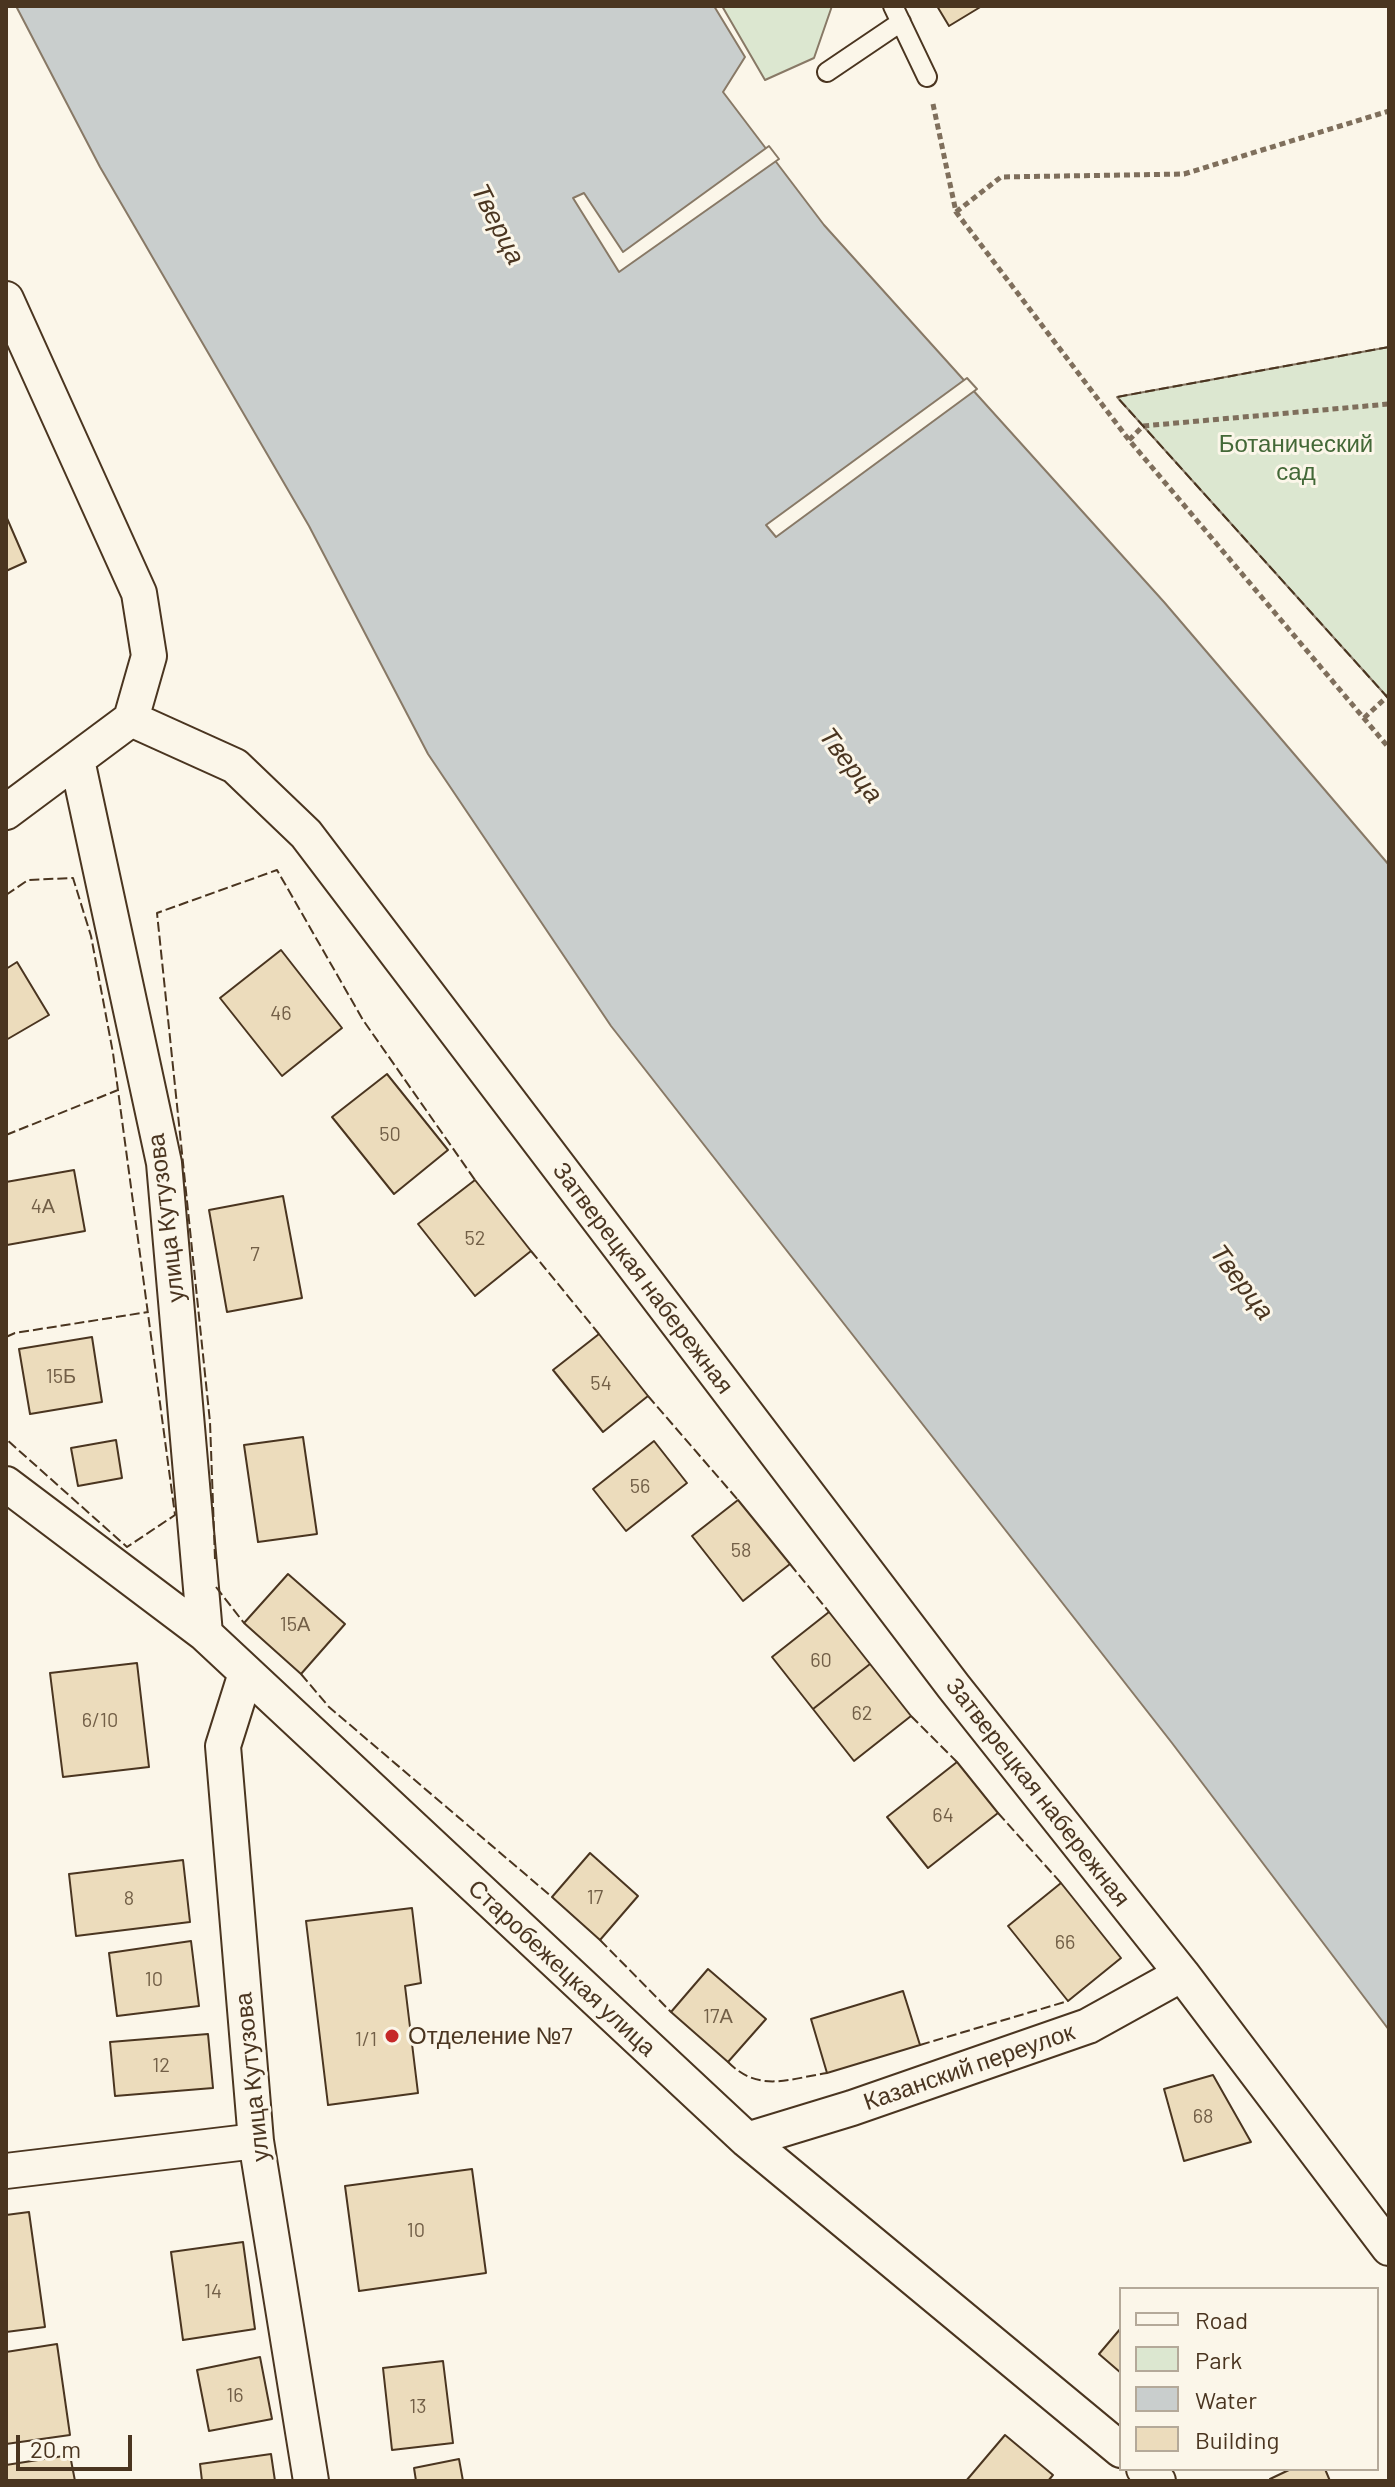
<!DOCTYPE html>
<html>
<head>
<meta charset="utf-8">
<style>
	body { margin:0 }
	#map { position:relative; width:1395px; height:2487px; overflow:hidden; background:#fbf6e9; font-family:Barlow,sans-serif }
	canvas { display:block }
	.frame { position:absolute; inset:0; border:8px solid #4a3520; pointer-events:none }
	.legend { position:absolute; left:1119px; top:2287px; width:260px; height:184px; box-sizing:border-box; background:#fbf6e9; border:2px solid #b4a999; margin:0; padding:10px 14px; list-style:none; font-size:24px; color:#4a3520 }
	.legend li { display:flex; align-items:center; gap:16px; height:40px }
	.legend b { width:40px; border:2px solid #b4a999 }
	.scale { position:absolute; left:16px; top:2435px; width:116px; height:36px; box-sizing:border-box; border:4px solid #4a3520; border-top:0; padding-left:10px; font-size:24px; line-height:28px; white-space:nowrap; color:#4a3520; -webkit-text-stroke:6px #fbf6e9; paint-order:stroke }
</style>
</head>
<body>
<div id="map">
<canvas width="1395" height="2487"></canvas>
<div class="frame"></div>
<ul class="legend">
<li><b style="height:10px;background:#fbf6e9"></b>Road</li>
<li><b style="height:22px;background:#dce7d0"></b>Park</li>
<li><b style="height:22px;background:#c9cecd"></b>Water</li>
<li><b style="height:22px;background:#ecdcbc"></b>Building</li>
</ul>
<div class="scale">20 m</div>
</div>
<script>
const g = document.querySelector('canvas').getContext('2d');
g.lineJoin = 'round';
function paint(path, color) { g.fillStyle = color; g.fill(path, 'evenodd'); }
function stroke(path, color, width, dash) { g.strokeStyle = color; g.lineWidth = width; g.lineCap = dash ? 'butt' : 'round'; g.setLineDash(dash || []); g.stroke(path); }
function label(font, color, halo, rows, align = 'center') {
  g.font = font + ' Barlow,sans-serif'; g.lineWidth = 6; g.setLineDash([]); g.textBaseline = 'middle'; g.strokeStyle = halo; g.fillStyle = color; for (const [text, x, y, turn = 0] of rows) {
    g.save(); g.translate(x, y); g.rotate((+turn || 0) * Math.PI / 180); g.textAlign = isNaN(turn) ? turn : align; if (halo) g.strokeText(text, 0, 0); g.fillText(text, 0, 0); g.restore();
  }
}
const green = new Path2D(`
	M 722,6 L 832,6 L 814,58 L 765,80 Z
	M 1389,347 L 1389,699 L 1117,397 Z`);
const water = new Path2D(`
	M 16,6 L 714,6 L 745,57 L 723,92 L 824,225 L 1164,602 L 1389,865 L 1389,2030 L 1172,1743 L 611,1026 L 428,754 L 309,526 L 100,167 Z`);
const pier = new Path2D(`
	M 769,146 L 779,159 L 619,272 L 573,198 L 584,193 L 623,252 Z
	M 967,378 L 977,389 L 776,537 L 766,525 Z`);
const building = new Path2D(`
	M 937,6 L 982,6 L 949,26 Z
	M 6,516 L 26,562 L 6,571 Z
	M 281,950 L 342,1028 L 282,1076 L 220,998 Z
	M 17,962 L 49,1015 L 6,1040 L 6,969 Z
	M 387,1074 L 448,1150 L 394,1194 L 332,1117 Z
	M 74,1170 L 85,1231 L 7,1245 L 6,1182 Z
	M 475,1180 L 531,1251 L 475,1296 L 418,1224 Z
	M 283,1196 L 302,1298 L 227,1312 L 209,1210 Z
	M 599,1334 L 648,1396 L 603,1432 L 553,1370 Z
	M 92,1337 L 102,1402 L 30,1414 L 19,1349 Z
	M 303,1437 L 317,1534 L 258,1542 L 244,1445 Z
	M 116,1440 L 122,1478 L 78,1486 L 71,1448 Z
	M 654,1441 L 687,1483 L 626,1531 L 593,1489 Z
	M 738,1500 L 790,1564 L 743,1601 L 692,1536 Z
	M 288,1574 L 345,1624 L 301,1674 L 244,1623 Z
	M 829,1612 L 870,1664 L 813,1709 L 772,1657 Z
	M 137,1663 L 149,1767 L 63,1777 L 50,1673 Z
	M 870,1664 L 911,1716 L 854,1761 L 813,1709 Z
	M 957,1762 L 998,1813 L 928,1868 L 887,1817 Z
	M 590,1853 L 638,1896 L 600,1940 L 552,1897 Z
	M 183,1860 L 190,1922 L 76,1936 L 69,1874 Z
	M 1061,1883 L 1121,1958 L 1068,2001 L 1008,1926 Z
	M 412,1908 L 421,1983 L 405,1986 L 418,2093 L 328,2105 L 306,1921 Z
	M 191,1941 L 199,2006 L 117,2016 L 109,1953 Z
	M 708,1969 L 766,2019 L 728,2062 L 671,2012 Z
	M 903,1991 L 920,2045 L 827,2073 L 811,2019 Z
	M 208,2034 L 213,2088 L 115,2096 L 110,2042 Z
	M 1213,2075 L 1251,2142 L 1184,2161 L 1164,2089 Z
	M 472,2169 L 486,2273 L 359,2291 L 345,2186 Z
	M 29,2212 L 45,2327 L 6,2332 L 6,2215 Z
	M 243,2242 L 255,2329 L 183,2340 L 171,2252 Z
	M 1121,2328 L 1121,2373 L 1099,2354 Z
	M 57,2344 L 70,2435 L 6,2444 L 6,2352 Z
	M 260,2357 L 272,2419 L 209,2431 L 197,2370 Z
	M 443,2361 L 453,2443 L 392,2450 L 383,2368 Z
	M 1005,2435 L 1053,2475 L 1048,2481 L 966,2481 Z
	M 271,2454 L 275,2481 L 202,2481 L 200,2464 Z
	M 70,2455 L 75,2481 L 6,2481 L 6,2465 Z
	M 459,2459 L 463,2481 L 416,2481 L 414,2468 Z
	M 1291,2469 L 1325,2469 L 1330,2481 L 1271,2481 L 1270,2479 Z`);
const path = new Path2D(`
	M 933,104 L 956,212 L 1129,440 L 1389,748
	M 956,212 L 1001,177 L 1184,174 L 1389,111
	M 1129,440 L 1143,426 L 1389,404
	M 1364,718 L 1389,695`);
const lane = new Path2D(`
	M 893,6 L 927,77
	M 827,72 L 901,22`);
const street = new Path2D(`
	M 6,299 L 139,593 L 149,656 L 131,719
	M 131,719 L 235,766 L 306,834 L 954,1687 L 1182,1974 L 1389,2248
	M 77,760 L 164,1163 L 205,1634
	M 6,812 L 131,719
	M 6,1484 L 205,1634 L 747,2140 L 1121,2450
	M 246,1673 L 223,1746 L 256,2141 L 311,2481
	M 747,2140 L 852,2108 L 1088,2026 L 1182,1974
	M 6,2171 L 256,2141
	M 1144,2469 L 1158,2481`);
const fence = new Path2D(`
	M 1389,347 L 1117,397 L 1389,699
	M 6,895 L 28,880 L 73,878 L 91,936 L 113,1053 L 175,1515 L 127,1547 L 6,1439
	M 6,1135 L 118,1090
	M 531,1251 L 599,1334
	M 6,1337 L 15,1333 L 148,1312
	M 648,1396 L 738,1500
	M 215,1559 L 210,1422 L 157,913 L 277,870 L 363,1020 L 475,1180
	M 790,1564 L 829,1612
	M 216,1587 L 244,1623
	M 301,1674 L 329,1707 L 552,1897
	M 911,1716 L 957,1762
	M 998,1813 L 1061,1883
	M 600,1940 L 671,2012
	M 920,2045 L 1068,2001
	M 728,2062 C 759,2093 788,2079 827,2073`);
const markers = [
	[392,2036,8,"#c62828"]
];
const numberNames = [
	["46",281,1013],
	["50",390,1134],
	["4А",43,1206],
	["52",475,1238],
	["7",255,1254],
	["15Б",61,1376],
	["54",601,1383],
	["56",640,1486],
	["58",741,1550],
	["15А",295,1624],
	["60",821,1660],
	["62",862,1713],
	["6/10",100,1720],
	["64",943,1815],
	["17",595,1897],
	["8",129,1898],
	["66",1065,1942],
	["10",154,1979],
	["17А",718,2016],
	["1/1",366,2039],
	["12",161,2065],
	["68",1203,2116],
	["10",416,2230],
	["14",213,2291],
	["16",235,2395],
	["13",418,2406]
];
const parkNames = [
	["Ботанический",1296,444],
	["сад",1296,472]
];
const streetNames = [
	["улица Кутузова",166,1218,-97],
	["Затверецкая набережная",643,1278,53],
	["Затверецкая набережная",1038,1792,52],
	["Старобежецкая улица",562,1968,43],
	["Казанский переулок",969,2067,-19],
	["улица Кутузова",252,2077,-96]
];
const poiNames = [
	["Отделение №7",408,2036]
];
const waterNames = [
	["Тверца",498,224,63],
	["Тверца",851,765,53],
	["Тверца",1242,1282,53]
];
paint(green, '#dce7d0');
stroke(green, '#887966', 2);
paint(water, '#c9cecd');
stroke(water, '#887966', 2);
paint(pier, '#fbf6e9');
stroke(pier, '#887966', 2);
paint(building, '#ecdcbc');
stroke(building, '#4a3520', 2);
stroke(lane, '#4a3520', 22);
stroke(street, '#4a3520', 38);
stroke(path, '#7f6f5c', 5, [6, 4]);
stroke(lane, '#fbf6e9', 18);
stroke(street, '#fbf6e9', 34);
stroke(fence, '#4a3520', 2, [10, 4]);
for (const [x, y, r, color] of markers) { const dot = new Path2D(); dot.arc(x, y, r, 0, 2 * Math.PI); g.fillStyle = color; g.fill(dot); stroke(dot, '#fbf6e9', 3); }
label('20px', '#725f47', null, numberNames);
label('24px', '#436837', '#fbf6e9', parkNames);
label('24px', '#4a3520', '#fbf6e9', streetNames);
label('24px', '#4a3520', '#fbf6e9', poiNames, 'left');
label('italic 26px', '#4a3520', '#fbf6e9', waterNames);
</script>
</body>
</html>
